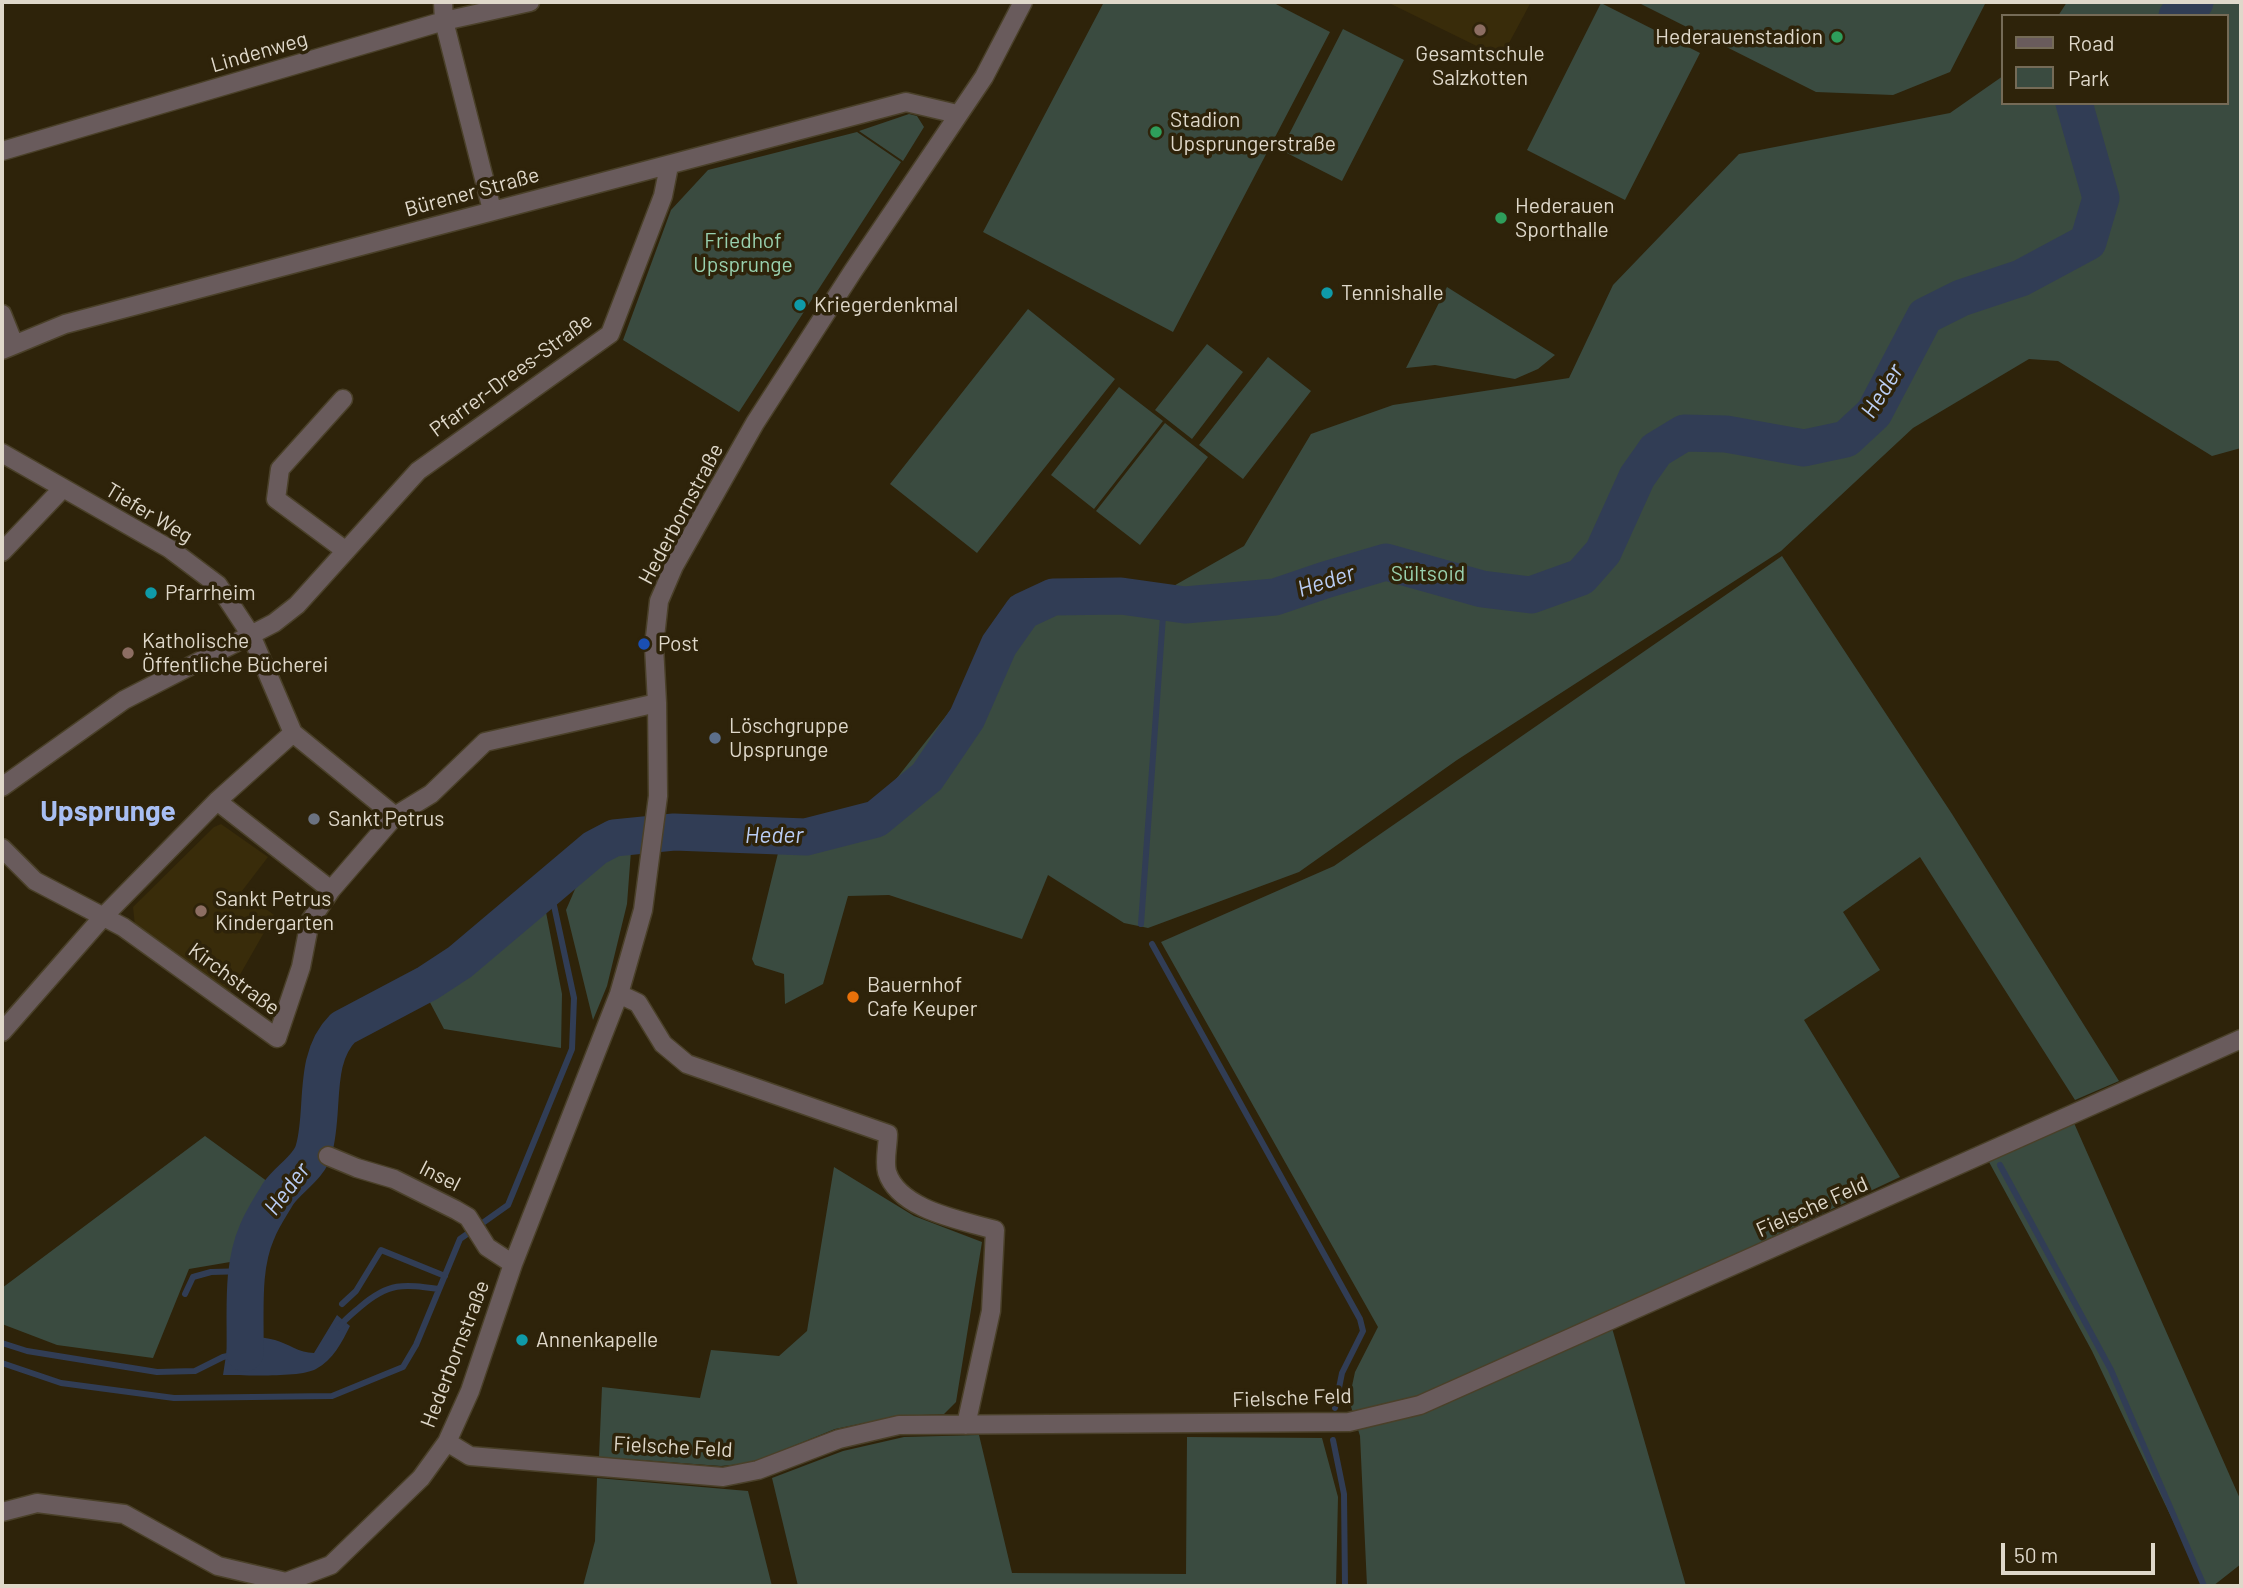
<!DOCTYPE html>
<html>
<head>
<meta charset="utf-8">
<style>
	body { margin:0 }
	#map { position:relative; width:2243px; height:1588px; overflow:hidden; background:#2e230a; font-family:Barlow,sans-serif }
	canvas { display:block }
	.frame { position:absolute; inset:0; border:4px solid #dfd8ca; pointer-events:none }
	.legend { position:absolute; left:2001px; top:14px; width:228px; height:91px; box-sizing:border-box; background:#2e230a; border:2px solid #756b57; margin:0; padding:9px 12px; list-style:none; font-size:21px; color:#dfd8ca }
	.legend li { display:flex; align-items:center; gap:14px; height:35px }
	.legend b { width:35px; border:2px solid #756b57 }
	.scale { position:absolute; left:2001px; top:1543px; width:154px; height:32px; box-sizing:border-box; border:4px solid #dfd8ca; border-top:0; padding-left:9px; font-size:21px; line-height:24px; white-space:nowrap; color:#dfd8ca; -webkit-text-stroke:5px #2e230a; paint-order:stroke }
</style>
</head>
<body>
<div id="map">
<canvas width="2243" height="1588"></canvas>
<div class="frame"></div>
<ul class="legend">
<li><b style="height:9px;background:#695b5c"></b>Road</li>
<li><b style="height:19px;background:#3a4b40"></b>Park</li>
</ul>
<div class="scale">50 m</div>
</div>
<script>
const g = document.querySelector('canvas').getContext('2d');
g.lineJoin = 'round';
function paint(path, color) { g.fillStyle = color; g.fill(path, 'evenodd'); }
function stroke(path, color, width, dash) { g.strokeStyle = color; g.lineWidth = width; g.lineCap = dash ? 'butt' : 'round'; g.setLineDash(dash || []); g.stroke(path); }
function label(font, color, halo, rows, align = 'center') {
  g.font = font + ' Barlow,sans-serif'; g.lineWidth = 7; g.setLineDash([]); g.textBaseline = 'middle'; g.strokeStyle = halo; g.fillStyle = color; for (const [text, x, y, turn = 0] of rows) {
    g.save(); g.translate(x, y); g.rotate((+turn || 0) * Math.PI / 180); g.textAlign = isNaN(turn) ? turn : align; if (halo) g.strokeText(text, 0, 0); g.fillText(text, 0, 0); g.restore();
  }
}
const built = new Path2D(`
	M 1387,2 L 1531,2 L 1501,58 Z
	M 221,824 L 268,857 L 242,891 L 274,915 L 229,994 L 135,926 L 133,907 L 214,827 Z`);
const green = new Path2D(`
	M 1104,2 L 1272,2 L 1330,32 L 1173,332 L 983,232 Z
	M 1637,2 L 1986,2 L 1950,72 L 1893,95 L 1816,92 Z
	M 2067,2 L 2241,2 L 2241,448 L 2212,456 L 2058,361 L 2029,359 L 1913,428 L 1781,551 L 1457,760 L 1299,872 L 1148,928 L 1124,923 L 1048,875 L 1022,939 L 889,895 L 848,896 L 823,984 L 785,1004 L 784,974 L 755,965 L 752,959 L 779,849 L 807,853 L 838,846 L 810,847 L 795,830 L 870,812 L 957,702 L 989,628 L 1011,597 L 1058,582 L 1170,588 L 1244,546 L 1311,434 L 1393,405 L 1569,378 L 1613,285 L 1739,154 L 1950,113 L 2003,76 L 2003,103 L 2227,103 L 2227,16 L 2058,16 Z
	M 1601,3 L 1700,53 L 1625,200 L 1527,150 Z
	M 1343,29 L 1404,60 L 1342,181 L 1281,150 Z
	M 909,114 L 917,116 L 924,127 L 903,161 L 859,131 Z
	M 857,132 L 901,162 L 739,412 L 623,340 L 671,210 L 708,170 Z
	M 1447,287 L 1555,355 L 1538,369 L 1515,379 L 1435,365 L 1406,368 Z
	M 1028,309 L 1115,379 L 977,553 L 890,484 Z
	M 1207,344 L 1243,372 L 1192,439 L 1155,410 Z
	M 1268,357 L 1311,391 L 1243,479 L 1199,445 Z
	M 1119,387 L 1163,421 L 1094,509 L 1051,475 Z
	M 1165,423 L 1208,457 L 1140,545 L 1096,511 Z
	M 1782,556 L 1952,814 L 2119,1081 L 2075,1100 L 1920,857 L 1843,912 L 1880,970 L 1804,1020 L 1900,1177 L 1608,1314 L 1686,1586 L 1367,1586 L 1360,1436 L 1349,1400 L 1355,1372 L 1378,1327 L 1161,942 L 1334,866 Z
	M 631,851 L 627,904 L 607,986 L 593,1020 L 566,910 L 579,880 L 614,853 Z
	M 545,907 L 562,994 L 561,1048 L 444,1029 L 425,993 L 466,971 L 527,917 Z
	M 2074,1123 L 2241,1501 L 2241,1564 L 2213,1586 L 2204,1586 L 2092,1351 L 1989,1162 Z
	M 205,1136 L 275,1187 L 236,1261 L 189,1269 L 153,1358 L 57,1345 L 2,1324 L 2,1288 Z
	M 834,1167 L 914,1216 L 982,1242 L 956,1402 L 944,1414 L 898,1416 L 835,1429 L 751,1463 L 721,1466 L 599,1457 L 602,1387 L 700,1398 L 711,1350 L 779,1356 L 807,1331 Z
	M 979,1435 L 1012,1573 L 1186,1574 L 1187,1437 L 1322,1438 L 1338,1497 L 1336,1586 L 798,1586 L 772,1478 L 843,1451 L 904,1437 Z
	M 597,1478 L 748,1491 L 772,1586 L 583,1586 L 595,1541 Z`);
const water = new Path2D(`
	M 337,1315 L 350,1326 C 342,1342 333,1360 316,1369 C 300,1378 243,1375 223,1375 L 229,1336 C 245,1336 260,1336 275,1340 C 289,1344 299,1353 314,1353 Z`);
const stream = new Path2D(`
	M 1141,924 L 1164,602
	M 1152,944 L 1360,1319 L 1363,1331 L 1342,1373 L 1335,1408
	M 2000,1165 L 2111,1370 L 2204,1586
	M 185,1294 L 193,1277 L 211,1272 L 248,1271
	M 342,1304 L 356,1291 L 381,1250 L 445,1276
	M 339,1327 C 345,1319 353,1313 360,1307 C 389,1282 403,1284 439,1289
	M 2,1343 L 27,1351 L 157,1372 L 195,1371 L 223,1357 L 232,1355
	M 2,1363 L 61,1383 L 174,1398 L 332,1396 L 403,1367 L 416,1345 L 460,1239 L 508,1205 L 572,1049 L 574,998 L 550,887
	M 1333,1440 L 1344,1494 L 1345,1586`);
const river = new Path2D(`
	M 2177,16 L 2195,2
	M 245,1353 C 246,1314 241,1268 257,1232 C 262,1219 271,1206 278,1194 C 288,1179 310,1167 314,1149 C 325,1110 312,1059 343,1028 L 428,983 L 460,962 L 595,848 L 614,838 L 674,832 L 806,837 L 876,819 L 927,777 L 967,718 L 999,645 L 1023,611 L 1053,597 L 1121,596 L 1185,605 L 1275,597 L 1325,580 L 1386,562 L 1482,589 L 1531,595 L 1581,577 L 1603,552 L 1637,477 L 1656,450 L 1684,433 L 1726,434 L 1804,448 L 1846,439 L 1874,413 L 1925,316 L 1961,298 L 2021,278 L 2088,242 L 2101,198 L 2074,103`);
const street = new Path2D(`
	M 443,2 L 444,21 L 492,210
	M 2,151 L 444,21 L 530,2
	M 2,314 L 14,344
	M 2,350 L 65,324 L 906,102 L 957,114
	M 343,399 L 280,469 L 276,499 L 346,551
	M 2,453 L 170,549 L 218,585 L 251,635 L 293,733 L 395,816
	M 2,552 L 63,488
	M 2,787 L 124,700 L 274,623 L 297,605 L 418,471 L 610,334 L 663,196 L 669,166
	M 217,801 L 331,890
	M 2,848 L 35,881 L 123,927 L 277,1038 L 301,967 L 310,921 L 331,890 L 395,816 L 431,794 L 485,742 L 657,703
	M 619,994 L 638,1003 L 663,1044 L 687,1064 L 888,1134 C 888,1145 884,1161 887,1172 C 899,1210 961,1220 995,1230 L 991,1311 L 966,1425
	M 2,1032 L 102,918 L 217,801 L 293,733
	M 328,1156 L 357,1168 L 394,1179 L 456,1210 L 468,1217 L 487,1247 L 513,1264
	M 447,1442 L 470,1456 L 723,1477 L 758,1470 L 839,1439 L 899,1425 L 1349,1422 L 1420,1405 L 2241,1039
	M 2,1512 L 37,1503 L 124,1514 L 218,1566 L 286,1582 L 331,1565 L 421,1478 L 447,1442 L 470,1391 L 513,1264 L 619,994 L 643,910 L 658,796 L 657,703 L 654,646 L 659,601 L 674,566 L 755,423 L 853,271 L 984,77 L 1023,2`);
const markers = [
	[1480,30,7,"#8d6e63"],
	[1837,37,7,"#2e9e5b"],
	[1156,132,7,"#2e9e5b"],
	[1501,218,7,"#2e9e5b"],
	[1327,293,7,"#0f9aa8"],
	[800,305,7,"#0f9aa8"],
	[151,593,7,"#0f9aa8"],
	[644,644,7,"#1a4fb4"],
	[128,653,7,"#8d6e63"],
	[715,738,7,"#5c6f8a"],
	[314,819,7,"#6b7280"],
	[201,911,7,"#8d6e63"],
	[853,997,7,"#e8710a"],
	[522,1340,7,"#0f9aa8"]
];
const poiNames = [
	["Hederauenstadion",1823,37,"right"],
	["Gesamtschule",1480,54,"center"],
	["Salzkotten",1480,78,"center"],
	["Stadion",1170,120],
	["Upsprungerstraße",1170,144],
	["Hederauen",1515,206],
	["Sporthalle",1515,230],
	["Tennishalle",1341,293],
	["Kriegerdenkmal",814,305],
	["Pfarrheim",165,593],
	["Katholische",142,641],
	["Öffentliche Bücherei",142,665],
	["Post",658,644],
	["Löschgruppe",729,726],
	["Upsprunge",729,750],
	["Sankt Petrus",328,819],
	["Sankt Petrus",215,899],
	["Kindergarten",215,923],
	["Bauernhof",867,985],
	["Cafe Keuper",867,1009],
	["Annenkapelle",536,1340]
];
const streetNames = [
	["Lindenweg",259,52,-16],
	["Bürener Straße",472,192,-15],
	["Pfarrer-Drees-Straße",511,375,-36],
	["Tiefer Weg",149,513,31],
	["Hederbornstraße",681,514,-62],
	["Kirchstraße",234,979,36],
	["Insel",440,1176,27],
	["Fielsche Feld",1812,1207,-24],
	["Hederbornstraße",455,1354,-69],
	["Fielsche Feld",1292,1398,-2],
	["Fielsche Feld",673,1447,3]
];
const parkNames = [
	["Friedhof",743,241],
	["Upsprunge",743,265],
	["Sültsoid",1428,574]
];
const waterNames = [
	["Heder",1882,391,-58],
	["Heder",1326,581,-18],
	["Heder",774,835],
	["Heder",287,1189,-53]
];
const districtNames = [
	["Upsprunge",108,812]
];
paint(built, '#392c0a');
paint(green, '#3a4b40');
paint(water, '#313d55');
stroke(stream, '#313d55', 6);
stroke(river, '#313d55', 37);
stroke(street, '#4a4029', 21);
stroke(street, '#695b5c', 18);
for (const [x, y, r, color] of markers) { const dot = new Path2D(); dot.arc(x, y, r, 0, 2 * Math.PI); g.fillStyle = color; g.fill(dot); stroke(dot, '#2e230a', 2.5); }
label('21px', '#dfd8ca', '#2e230a', poiNames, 'left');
label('21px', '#dfd8ca', '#2e230a', streetNames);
label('21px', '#99d1af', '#2e230a', parkNames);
label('italic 23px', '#bacef6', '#2e230a', waterNames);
label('bold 28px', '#a8bef3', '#2e230a', districtNames);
</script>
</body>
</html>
